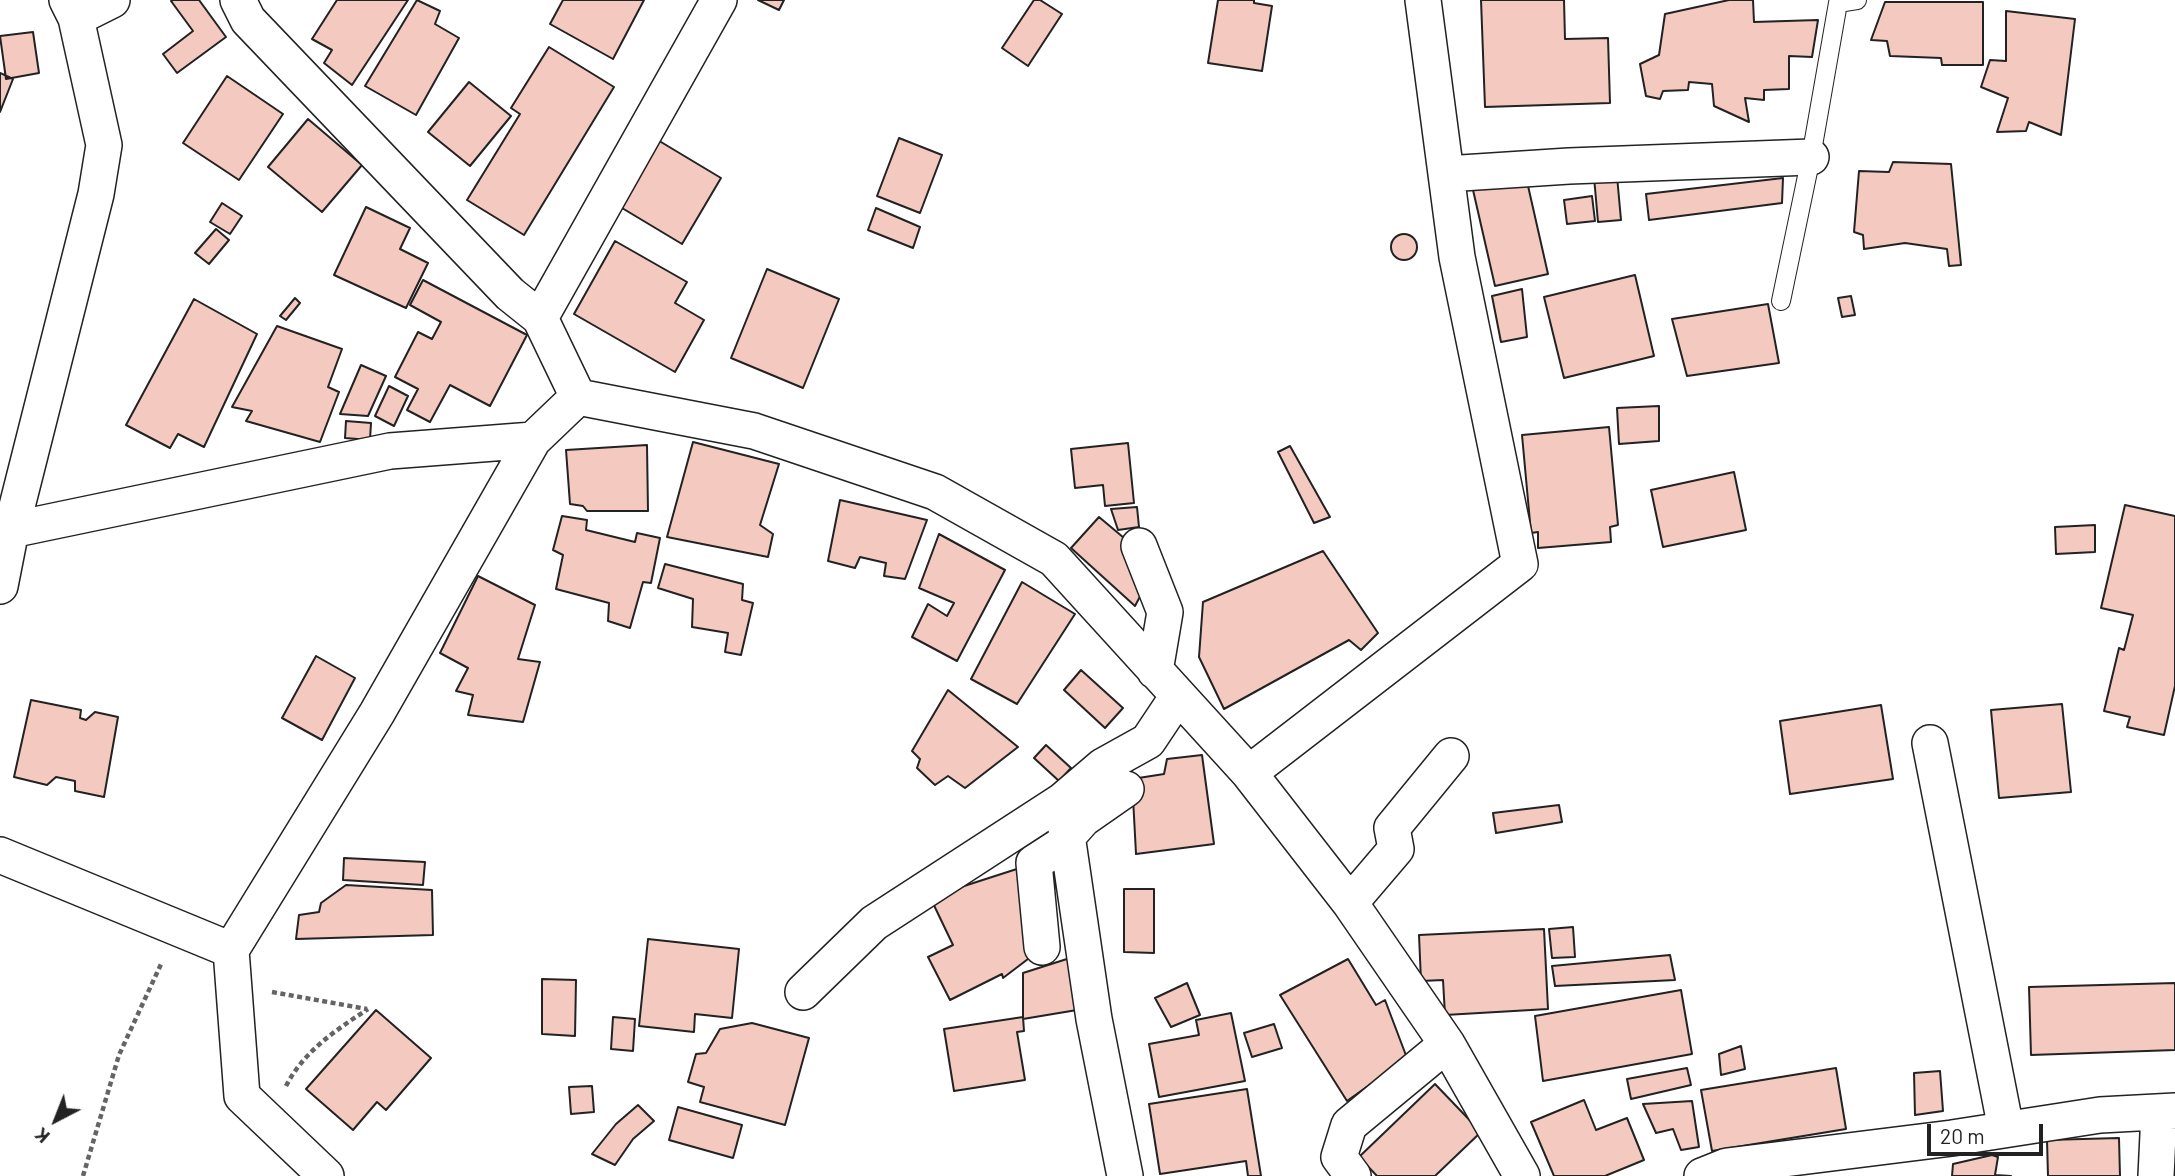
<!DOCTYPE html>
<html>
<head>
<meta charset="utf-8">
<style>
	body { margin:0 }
	#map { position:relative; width:2175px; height:1176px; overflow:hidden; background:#fff; font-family:Barlow,sans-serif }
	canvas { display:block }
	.north { position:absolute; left:21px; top:1085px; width:70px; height:70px; -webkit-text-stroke:5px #fff; paint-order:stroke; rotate:222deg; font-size:19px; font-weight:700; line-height:28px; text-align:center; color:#222 }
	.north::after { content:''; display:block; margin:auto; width:24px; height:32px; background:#222; clip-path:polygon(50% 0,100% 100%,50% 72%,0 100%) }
	.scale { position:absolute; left:1927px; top:1124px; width:116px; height:32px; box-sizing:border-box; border:4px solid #222; border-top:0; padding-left:9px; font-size:21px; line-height:24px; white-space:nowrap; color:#222; -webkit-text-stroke:5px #fff; paint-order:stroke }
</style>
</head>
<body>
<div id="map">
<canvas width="2175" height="1176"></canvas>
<div class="north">K</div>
<div class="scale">20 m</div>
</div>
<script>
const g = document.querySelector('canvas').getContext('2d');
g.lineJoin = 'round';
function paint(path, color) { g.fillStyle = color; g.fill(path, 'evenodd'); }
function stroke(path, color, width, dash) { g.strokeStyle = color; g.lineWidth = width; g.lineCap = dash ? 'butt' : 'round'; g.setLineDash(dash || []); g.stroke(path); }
const building = new Path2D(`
	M 173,0 L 199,0 L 226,37 L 177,73 L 163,54 L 193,31 L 171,1 Z
	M 337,0 L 408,0 L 352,85 L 324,63 L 332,50 L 312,39 Z
	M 417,0 L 440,11 L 435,24 L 459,38 L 416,115 L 365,86 Z
	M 563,0 L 644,0 L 613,59 L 550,24 Z
	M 758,0 L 784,0 L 779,10 Z
	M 1034,0 L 1040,0 L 1062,14 L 1028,66 L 1002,48 Z
	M 1218,0 L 1254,0 L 1254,3 L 1272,6 L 1262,71 L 1208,63 Z
	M 1481,0 L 1564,0 L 1565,39 L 1608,38 L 1610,103 L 1485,107 Z
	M 1729,0 L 1753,0 L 1754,22 L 1818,20 L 1812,57 L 1789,56 L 1789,89 L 1764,90 L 1764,100 L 1745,98 L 1749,122 L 1714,106 L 1712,84 L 1689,82 L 1688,90 L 1663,91 L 1660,99 L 1646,96 L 1640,64 L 1659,55 L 1665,14 Z
	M 1885,2 L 1983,2 L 1983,65 L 1942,65 L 1941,58 L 1890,56 L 1887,41 L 1871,40 Z
	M 2006,11 L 2075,19 L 2061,135 L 2029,122 L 2026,131 L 1997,132 L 2008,98 L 1981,87 L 1990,60 L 2006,61 Z
	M 33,32 L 39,73 L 6,79 L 0,36 Z
	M 549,47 L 614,87 L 524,235 L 467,200 L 520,114 L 511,108 Z
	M 0,73 L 13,79 L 0,112 Z
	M 227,76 L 283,114 L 239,180 L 183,143 Z
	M 469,82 L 511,116 L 470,166 L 428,132 Z
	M 308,119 L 362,165 L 322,212 L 268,167 Z
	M 899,138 L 942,155 L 920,213 L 877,196 Z
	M 656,139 L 721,178 L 682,244 L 617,205 Z
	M 1893,162 L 1951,164 L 1961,265 L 1949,266 L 1947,249 L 1905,243 L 1864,249 L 1863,235 L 1854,232 L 1859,171 L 1889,172 Z
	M 1617,176 L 1621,220 L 1598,222 L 1594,177 Z
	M 1526,177 L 1548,274 L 1495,286 L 1473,190 Z
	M 1783,178 L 1782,203 L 1649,220 L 1646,194 Z
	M 1592,196 L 1595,221 L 1567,224 L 1564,200 Z
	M 222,203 L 242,216 L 230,234 L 210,222 Z
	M 366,207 L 410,228 L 400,249 L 428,263 L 406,308 L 334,275 Z
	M 876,208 L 920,227 L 913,248 L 868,230 Z
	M 216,229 L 229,240 L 209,264 L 195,253 Z
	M1391 247a13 13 0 1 1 26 0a13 13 0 1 1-26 0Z
	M 615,241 L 687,282 L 675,303 L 704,320 L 675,372 L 574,314 Z
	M 767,269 L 839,299 L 803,388 L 731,358 Z
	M 1635,275 L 1654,356 L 1564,378 L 1544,297 Z
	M 423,280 L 527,335 L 490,406 L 450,385 L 430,422 L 407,410 L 418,389 L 395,377 L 418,332 L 432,339 L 441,322 L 410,305 Z
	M 1522,289 L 1527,337 L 1501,342 L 1492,296 Z
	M 1851,296 L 1855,315 L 1842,317 L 1838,298 Z
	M 295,298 L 300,303 L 286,320 L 280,316 Z
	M 194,299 L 257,334 L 204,447 L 178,434 L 170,448 L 126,425 Z
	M 1768,304 L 1779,363 L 1687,376 L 1672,319 Z
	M 277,326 L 342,349 L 328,387 L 339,392 L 320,442 L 246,421 L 252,411 L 232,407 Z
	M 361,365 L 386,376 L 368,416 L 340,414 Z
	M 389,386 L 408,396 L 394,426 L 375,416 Z
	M 1659,406 L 1659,441 L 1619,444 L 1617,408 Z
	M 346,421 L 371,423 L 370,440 L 345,438 Z
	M 1609,427 L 1618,525 L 1610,527 L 1611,542 L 1538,548 L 1538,532 L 1531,533 L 1522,435 Z
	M 693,442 L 779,464 L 760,525 L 773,534 L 768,557 L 667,537 Z
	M 1128,443 L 1134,503 L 1105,506 L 1103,485 L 1075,488 L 1071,449 Z
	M 647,445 L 648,511 L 587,511 L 583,506 L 570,504 L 566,450 Z
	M 1290,446 L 1330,517 L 1314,523 L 1278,452 Z
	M 1734,472 L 1746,530 L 1663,547 L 1651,490 Z
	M 840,500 L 927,520 L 905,579 L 884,576 L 886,563 L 860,557 L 855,568 L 828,561 Z
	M 2125,505 L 2175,516 L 2175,686 L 2164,735 L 2127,727 L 2130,717 L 2104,711 L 2119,648 L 2124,650 L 2133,615 L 2101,608 Z
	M 1137,507 L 1139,527 L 1118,530 L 1111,509 Z
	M 562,516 L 587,520 L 586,530 L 635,542 L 637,533 L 660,538 L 651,583 L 643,582 L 630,628 L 608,621 L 609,603 L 556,589 L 563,555 L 553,550 Z
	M 1099,517 L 1130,543 L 1147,583 L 1135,606 L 1071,548 Z
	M 2095,525 L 2095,552 L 2056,554 L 2055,527 Z
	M 939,534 L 1005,570 L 957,661 L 912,637 L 928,604 L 947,616 L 954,603 L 919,588 Z
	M 1323,551 L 1378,633 L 1361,650 L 1349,640 L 1224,709 L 1199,657 L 1203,602 Z
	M 665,564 L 743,584 L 742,600 L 753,603 L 741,655 L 725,652 L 728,633 L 692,627 L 693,599 L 658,588 Z
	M 478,576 L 535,605 L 518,659 L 540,662 L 523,722 L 468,715 L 473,695 L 456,691 L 468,668 L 440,653 Z
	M 1022,582 L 1075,614 L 1017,704 L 971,679 Z
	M 316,656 L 355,678 L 322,740 L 282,718 Z
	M 1081,670 L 1123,708 L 1105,728 L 1064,690 Z
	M 948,690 L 1018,747 L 965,788 L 948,776 L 935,785 L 917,768 L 920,759 L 912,751 Z
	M 31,700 L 81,710 L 80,718 L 86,720 L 95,712 L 118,717 L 104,797 L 75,791 L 75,781 L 56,777 L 47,785 L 14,777 Z
	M 2062,704 L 2071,792 L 1999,798 L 1991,710 Z
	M 1881,705 L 1893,779 L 1790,794 L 1780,721 Z
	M 1046,745 L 1071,768 L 1059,781 L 1034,758 Z
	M 1202,755 L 1214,844 L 1136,854 L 1132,779 L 1164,774 L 1167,759 Z
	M 1559,805 L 1562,822 L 1496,833 L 1493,813 Z
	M 344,858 L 425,862 L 423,885 L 343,880 Z
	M 1023,867 L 1028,959 L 1003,978 L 1002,974 L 950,1000 L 928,957 L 953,945 L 930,897 Z
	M 346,885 L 432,890 L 433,935 L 296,939 L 299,915 L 319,912 L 321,903 Z
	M 1124,889 L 1154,889 L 1154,953 L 1124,952 Z
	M 1573,927 L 1575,957 L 1552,958 L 1549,929 Z
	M 1544,929 L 1548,1009 L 1445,1015 L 1443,980 L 1421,981 L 1419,935 Z
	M 648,939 L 739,949 L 732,1018 L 695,1014 L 694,1032 L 639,1026 Z
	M 1670,955 L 1675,980 L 1555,986 L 1552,966 Z
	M 1070,958 L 1083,1009 L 1023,1019 L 1023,973 Z
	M 1348,959 L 1376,1005 L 1385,1000 L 1407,1058 L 1347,1101 L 1280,995 Z
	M 542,979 L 576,980 L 575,1036 L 542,1034 Z
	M 1187,983 L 1200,1015 L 1171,1027 L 1155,998 Z
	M 2175,983 L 2175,1050 L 2031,1055 L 2029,987 Z
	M 1681,990 L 1692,1054 L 1543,1081 L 1535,1016 Z
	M 376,1010 L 431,1058 L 386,1110 L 377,1102 L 353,1130 L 306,1089 Z
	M 1231,1013 L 1245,1081 L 1159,1097 L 1149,1044 L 1199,1035 L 1196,1020 Z
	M 613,1017 L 635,1019 L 633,1051 L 611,1049 Z
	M 1023,1017 L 1024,1031 L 1017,1032 L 1025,1080 L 954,1091 L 944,1029 Z
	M 752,1023 L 809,1038 L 785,1125 L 700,1102 L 704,1087 L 688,1082 L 696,1054 L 706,1053 L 720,1029 Z
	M 1274,1024 L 1282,1048 L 1252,1057 L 1244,1033 Z
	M 1741,1046 L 1745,1069 L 1721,1075 L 1719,1054 Z
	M 1687,1068 L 1691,1085 L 1631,1099 L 1627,1079 Z
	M 1836,1068 L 1846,1129 L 1712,1151 L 1701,1090 Z
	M 1940,1071 L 1943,1111 L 1915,1115 L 1914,1073 Z
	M 1435,1084 L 1481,1132 L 1435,1176 L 1377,1176 L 1359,1157 Z
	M 592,1086 L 594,1112 L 571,1114 L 569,1087 Z
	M 1247,1089 L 1261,1176 L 1248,1176 L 1246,1161 L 1160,1174 L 1149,1104 Z
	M 1584,1100 L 1596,1130 L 1627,1118 L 1644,1160 L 1605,1176 L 1554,1176 L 1531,1122 Z
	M 1692,1101 L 1699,1147 L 1681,1150 L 1673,1129 L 1656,1133 L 1643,1104 Z
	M 638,1105 L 654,1121 L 633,1139 L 615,1165 L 592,1154 L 616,1124 Z
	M 678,1107 L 742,1125 L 733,1158 L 669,1140 Z
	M 2119,1138 L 2120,1176 L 2048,1176 L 2047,1140 Z
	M 1992,1155 L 1998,1157 L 1995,1175 L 2011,1176 L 1952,1176 L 1953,1164 Z`);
const path = new Path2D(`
	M 272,992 L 367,1009
	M 286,1086 C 304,1051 336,1030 368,1009
	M 83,1176 L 119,1055 L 162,962`);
const service = new Path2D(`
	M 1781,301 L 1811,157 L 1838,3 L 1857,0`);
const minor = new Path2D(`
	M 238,0 L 248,20 L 510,294 L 540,318 L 578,397 L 754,431 L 935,492 L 1054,559 L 1249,773 L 1350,903 L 1447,1044 L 1522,1176
	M 76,18 L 112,0
	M 1446,174 L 1569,166 L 1811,157
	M 540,318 L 719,0
	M 0,535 L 11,530 L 390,451 L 533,440
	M 1139,546 L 1165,612 L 1155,671
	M 0,586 L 11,530 L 96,194 L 104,145 L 76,18 L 67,0
	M 1930,743 L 2006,1129
	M 1249,773 L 1520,564 L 1457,257 L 1423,0
	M 1062,801 L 1094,1019 L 1125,1176
	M 1067,837 L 1083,819 L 1126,789
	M 0,855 L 231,950
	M 1350,903 L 1396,849 L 1392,828 L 1451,756
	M 1042,947 L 1034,863 L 1068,841
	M 803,992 L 874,923 L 1062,801 L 1103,766 L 1148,741 L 1178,696
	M 326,1176 L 242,1096 L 231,950 L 377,713 L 533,440 L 578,397
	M 1353,1176 L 1339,1157 L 1349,1125 L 1447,1044
	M 1702,1176 L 1727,1166 L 1952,1138 L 2100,1115 L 2175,1111
	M 2156,1176 L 2159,1113`);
paint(building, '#f3c9c0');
stroke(building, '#222', 2);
stroke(service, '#222', 20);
stroke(minor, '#222', 38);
stroke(path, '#646464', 4.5, [5, 3.5]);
stroke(service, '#fff', 18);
stroke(minor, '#fff', 35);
</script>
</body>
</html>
